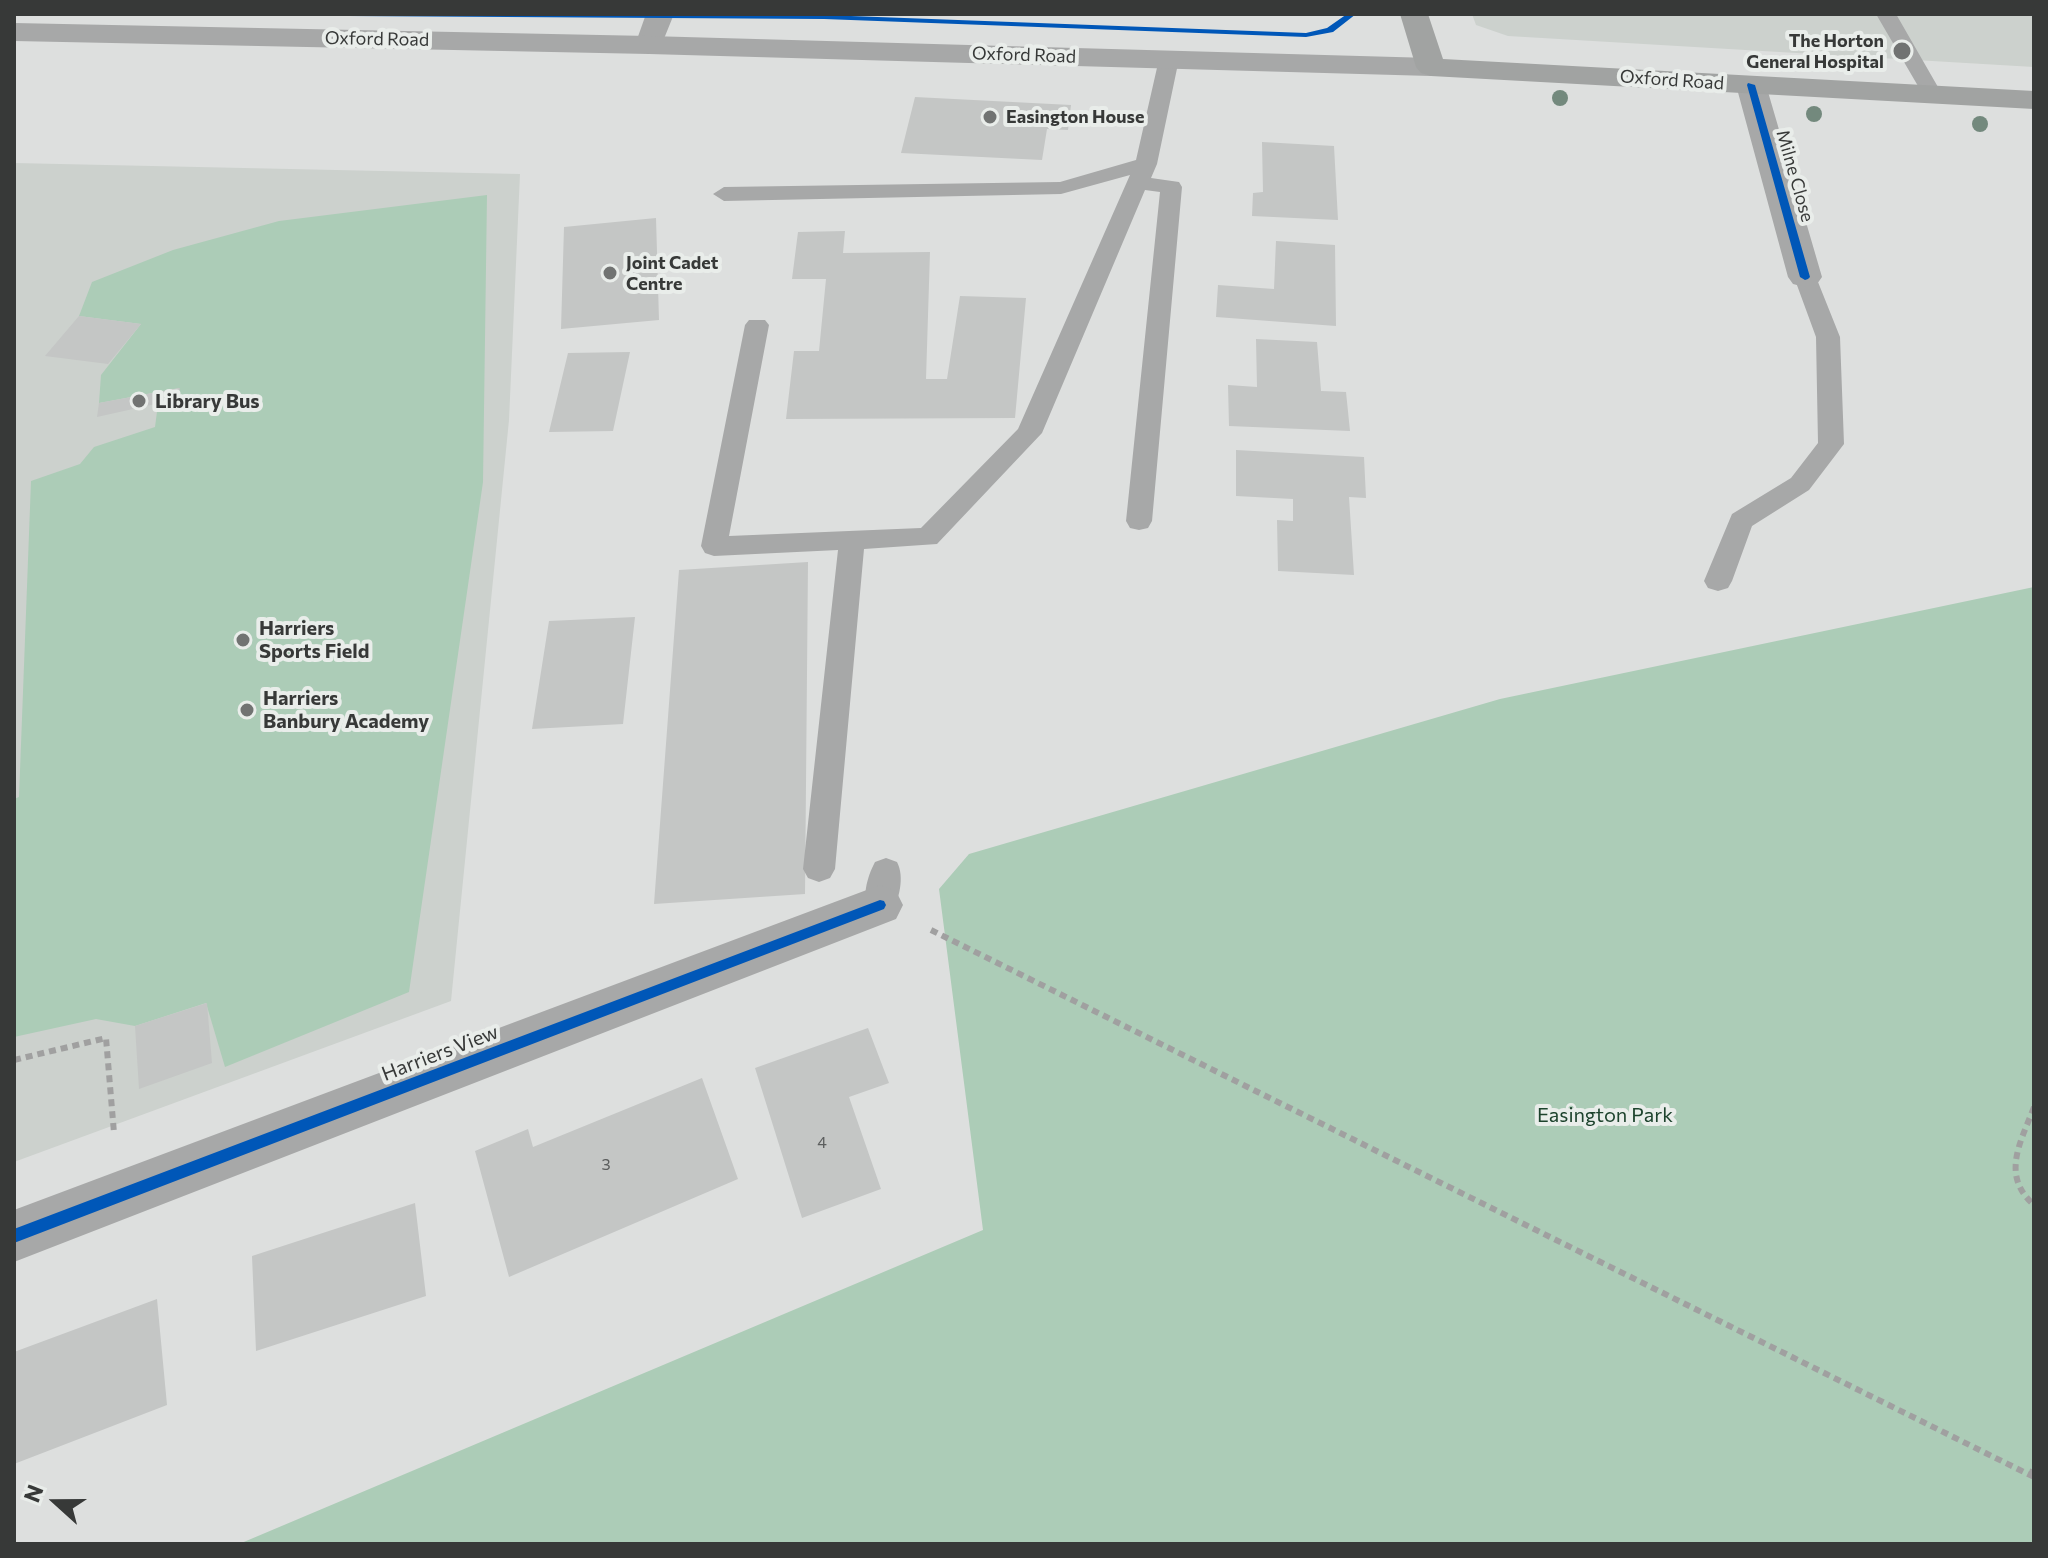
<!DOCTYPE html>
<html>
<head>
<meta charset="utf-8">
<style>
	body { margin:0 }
	#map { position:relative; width:2048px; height:1558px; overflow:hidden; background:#dddfde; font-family:Commissioner,sans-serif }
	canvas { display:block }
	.frame { position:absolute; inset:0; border:16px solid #373938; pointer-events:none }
	.north { position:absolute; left:16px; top:1462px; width:80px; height:80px; -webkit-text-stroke:6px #e9edea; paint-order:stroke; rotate:291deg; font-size:22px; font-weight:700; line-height:32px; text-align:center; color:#373938 }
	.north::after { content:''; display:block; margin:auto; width:28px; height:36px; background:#373938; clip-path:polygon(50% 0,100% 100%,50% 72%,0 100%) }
</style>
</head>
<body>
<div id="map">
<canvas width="2048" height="1558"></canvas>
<div class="frame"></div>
<div class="north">N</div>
</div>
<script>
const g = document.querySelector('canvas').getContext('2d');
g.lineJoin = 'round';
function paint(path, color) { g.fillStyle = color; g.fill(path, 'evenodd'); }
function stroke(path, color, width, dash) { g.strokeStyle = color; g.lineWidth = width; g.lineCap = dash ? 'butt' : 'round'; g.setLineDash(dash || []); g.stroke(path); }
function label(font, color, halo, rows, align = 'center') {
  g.font = font + ' Commissioner,sans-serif'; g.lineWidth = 8; g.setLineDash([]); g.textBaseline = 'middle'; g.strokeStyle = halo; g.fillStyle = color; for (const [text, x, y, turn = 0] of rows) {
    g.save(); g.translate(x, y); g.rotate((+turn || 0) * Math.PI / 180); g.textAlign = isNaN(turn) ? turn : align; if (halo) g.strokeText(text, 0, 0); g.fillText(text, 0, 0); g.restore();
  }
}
const built = new Path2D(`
	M 1472,14 L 2034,14 L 2034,67 L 1508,36 L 1476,25 Z
	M 14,163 L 520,174 L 509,420 L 451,1001 L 14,1162 Z`);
const green = new Path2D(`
	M 487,195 L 483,482 L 409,992 L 225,1067 L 206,1003 L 135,1026 L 96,1019 L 14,1037 L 14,799 L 19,797 L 31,481 L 80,464 L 94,447 L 155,427 L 158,404 L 179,406 L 179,388 L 99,403 L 101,375 L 141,324 L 79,316 L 92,282 L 173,250 L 279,221 Z
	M 2034,587 L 2034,1544 L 239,1544 L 983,1230 L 939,889 L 969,854 L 1500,699 Z`);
const building = new Path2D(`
	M 915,97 L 1071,105 L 1068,130 L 1047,129 L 1042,160 L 901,153 Z
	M 1262,142 L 1334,146 L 1338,220 L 1252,216 L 1253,193 L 1263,192 Z
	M 656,218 L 659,320 L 561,329 L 564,227 Z
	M 845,231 L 843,253 L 930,252 L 926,379 L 947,379 L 960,296 L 1026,298 L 1015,418 L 786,419 L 794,351 L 819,351 L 826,279 L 792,279 L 798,232 Z
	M 1276,241 L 1335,245 L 1336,326 L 1216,317 L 1218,285 L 1274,289 Z
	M 79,316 L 141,324 L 108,364 L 45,356 Z
	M 1256,339 L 1317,342 L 1321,391 L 1346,392 L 1350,431 L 1229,426 L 1228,385 L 1257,387 Z
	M 630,352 L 613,431 L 549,432 L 568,353 Z
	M 180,388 L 178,399 L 97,417 L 99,403 Z
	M 1236,450 L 1364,457 L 1366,498 L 1349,497 L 1354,575 L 1278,571 L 1277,520 L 1293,521 L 1293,499 L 1236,496 Z
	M 808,562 L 805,894 L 654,904 L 679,570 Z
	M 635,617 L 623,724 L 532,729 L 549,621 Z
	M 207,1003 L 212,1063 L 139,1089 L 135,1026 Z
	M 868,1028 L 889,1083 L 849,1097 L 881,1189 L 802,1218 L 755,1068 Z
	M 702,1078 L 738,1179 L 509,1277 L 475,1151 L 528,1129 L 533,1147 Z
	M 415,1203 L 426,1296 L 256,1351 L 252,1256 Z
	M 157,1299 L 167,1405 L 14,1464 L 14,1352 Z`);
const path = new Path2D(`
	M 931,930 L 2034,1477
	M 14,1060 L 106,1038 L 114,1133
	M 2034,1107 C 2021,1142 2000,1175 2034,1205
	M 2031,1476 L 2034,1466`);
const lane = new Path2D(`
	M 1876,14 L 1896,14 L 1942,94 L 1939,98 L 1925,98 Z
	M 1169,53 L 1179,59 L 1157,164 L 1151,178 L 1179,182 L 1182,187 L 1152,521 L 1148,528 L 1139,530 L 1130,528 L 1126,521 L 1160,192 L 1145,190 L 1042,433 L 937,544 L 864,549 L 835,869 L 830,878 L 819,882 L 808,878 L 803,869 L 838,550 L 714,556 L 705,553 L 701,546 L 745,325 L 749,320 L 765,320 L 769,325 L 729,536 L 921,528 L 1018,429 L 1130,175 L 1061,194 L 724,201 L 713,194 L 724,187 L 1060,182 L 1136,160 L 1159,59 Z
	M 1805,270 L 1813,272 L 1816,277 L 1840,337 L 1844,444 L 1809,490 L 1752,526 L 1732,581 L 1728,588 L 1718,591 L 1708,588 L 1704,581 L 1732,514 L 1791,478 L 1818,443 L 1816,337 L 1794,277 L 1797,272 Z
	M 886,858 L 897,862 C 905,877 899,900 891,915 L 880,919 L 869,915 C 861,899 867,877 875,862 Z`);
const street = new Path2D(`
	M 646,14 L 674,14 L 659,51 L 649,54 L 639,51 L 635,45 Z
	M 1751,76 L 1761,79 L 1766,85 L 1822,277 L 1817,284 L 1805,287 L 1793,284 L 1788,277 L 1736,85 L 1741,79 Z
	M 880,885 L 896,891 L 903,905 L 896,919 L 14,1262 L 14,1210 Z`);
const secondary = new Path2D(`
	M 14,23 L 649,36 L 1431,58 L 1441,61 L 1446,67 L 1441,73 L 1431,76 L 649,54 L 14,41 Z`);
const primary = new Path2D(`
	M 1400,14 L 1428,14 L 1443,59 L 2034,91 L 2034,109 L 1431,76 L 1421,73 L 1416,67 Z`);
const cycleway = new Path2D(`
	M 345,14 L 824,15 L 1306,33 L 1327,28 L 1347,14 L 1356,14 L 1333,32 L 1306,37 L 824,19 L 349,16 Z
	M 1748,83 L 1755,85 L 1810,277 L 1808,279 L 1805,280 L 1800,277 L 1747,85 Z
	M 880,900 L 884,901 L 886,905 L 884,909 L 14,1243 L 14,1229 Z`);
const trees = [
	[1560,98],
	[1814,114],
	[1980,124]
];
const markers = [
	[1902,51,10,"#717372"],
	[990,117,8,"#717372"],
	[610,273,8,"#717372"],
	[139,401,8,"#717372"],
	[243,640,8,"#717372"],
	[247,710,8,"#717372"]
];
const numberNames = [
	["4",822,1143],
	["3",606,1165]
];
const farStreetnames = [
	["Oxford Road",377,39,1],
	["Oxford Road",1024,55,2],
	["Oxford Road",1672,80,4],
	["Milne Close",1795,176,74]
];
const farPoinames = [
	["The Horton",1884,41,"right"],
	["General Hospital",1884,62,"right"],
	["Easington House",1006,117],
	["Joint Cadet",626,263],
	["Centre",626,284]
];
const poiNames = [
	["Library Bus",155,401],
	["Harriers",259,628],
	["Sports Field",259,651],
	["Harriers",263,698],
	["Banbury Academy",263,721]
];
const streetNames = [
	["Harriers View",440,1053,-21]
];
const parkNames = [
	["Easington Park",1605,1115]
];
paint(built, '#ccd1cd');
paint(green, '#acccb7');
paint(building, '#c4c6c5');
stroke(path, '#a0a0a0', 6, [7, 5]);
paint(lane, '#a7a8a8');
paint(street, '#a7a8a8');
paint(secondary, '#a7a8a8');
paint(primary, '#a1a3a2');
paint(cycleway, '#0057b8');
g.fillStyle = '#73897d';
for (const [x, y] of trees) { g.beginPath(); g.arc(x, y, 8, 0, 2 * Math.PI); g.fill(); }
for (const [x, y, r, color] of markers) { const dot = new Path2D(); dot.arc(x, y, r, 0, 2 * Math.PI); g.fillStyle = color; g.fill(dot); stroke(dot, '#e9edea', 3); }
label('16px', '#5c5e5e', null, numberNames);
label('18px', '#373938', '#e9edea', farStreetnames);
label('bold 18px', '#373938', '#e9edea', farPoinames, 'left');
label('bold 20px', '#373938', '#e9edea', poiNames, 'left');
label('20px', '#373938', '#e9edea', streetNames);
label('20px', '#1d432d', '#e9edea', parkNames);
</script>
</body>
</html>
